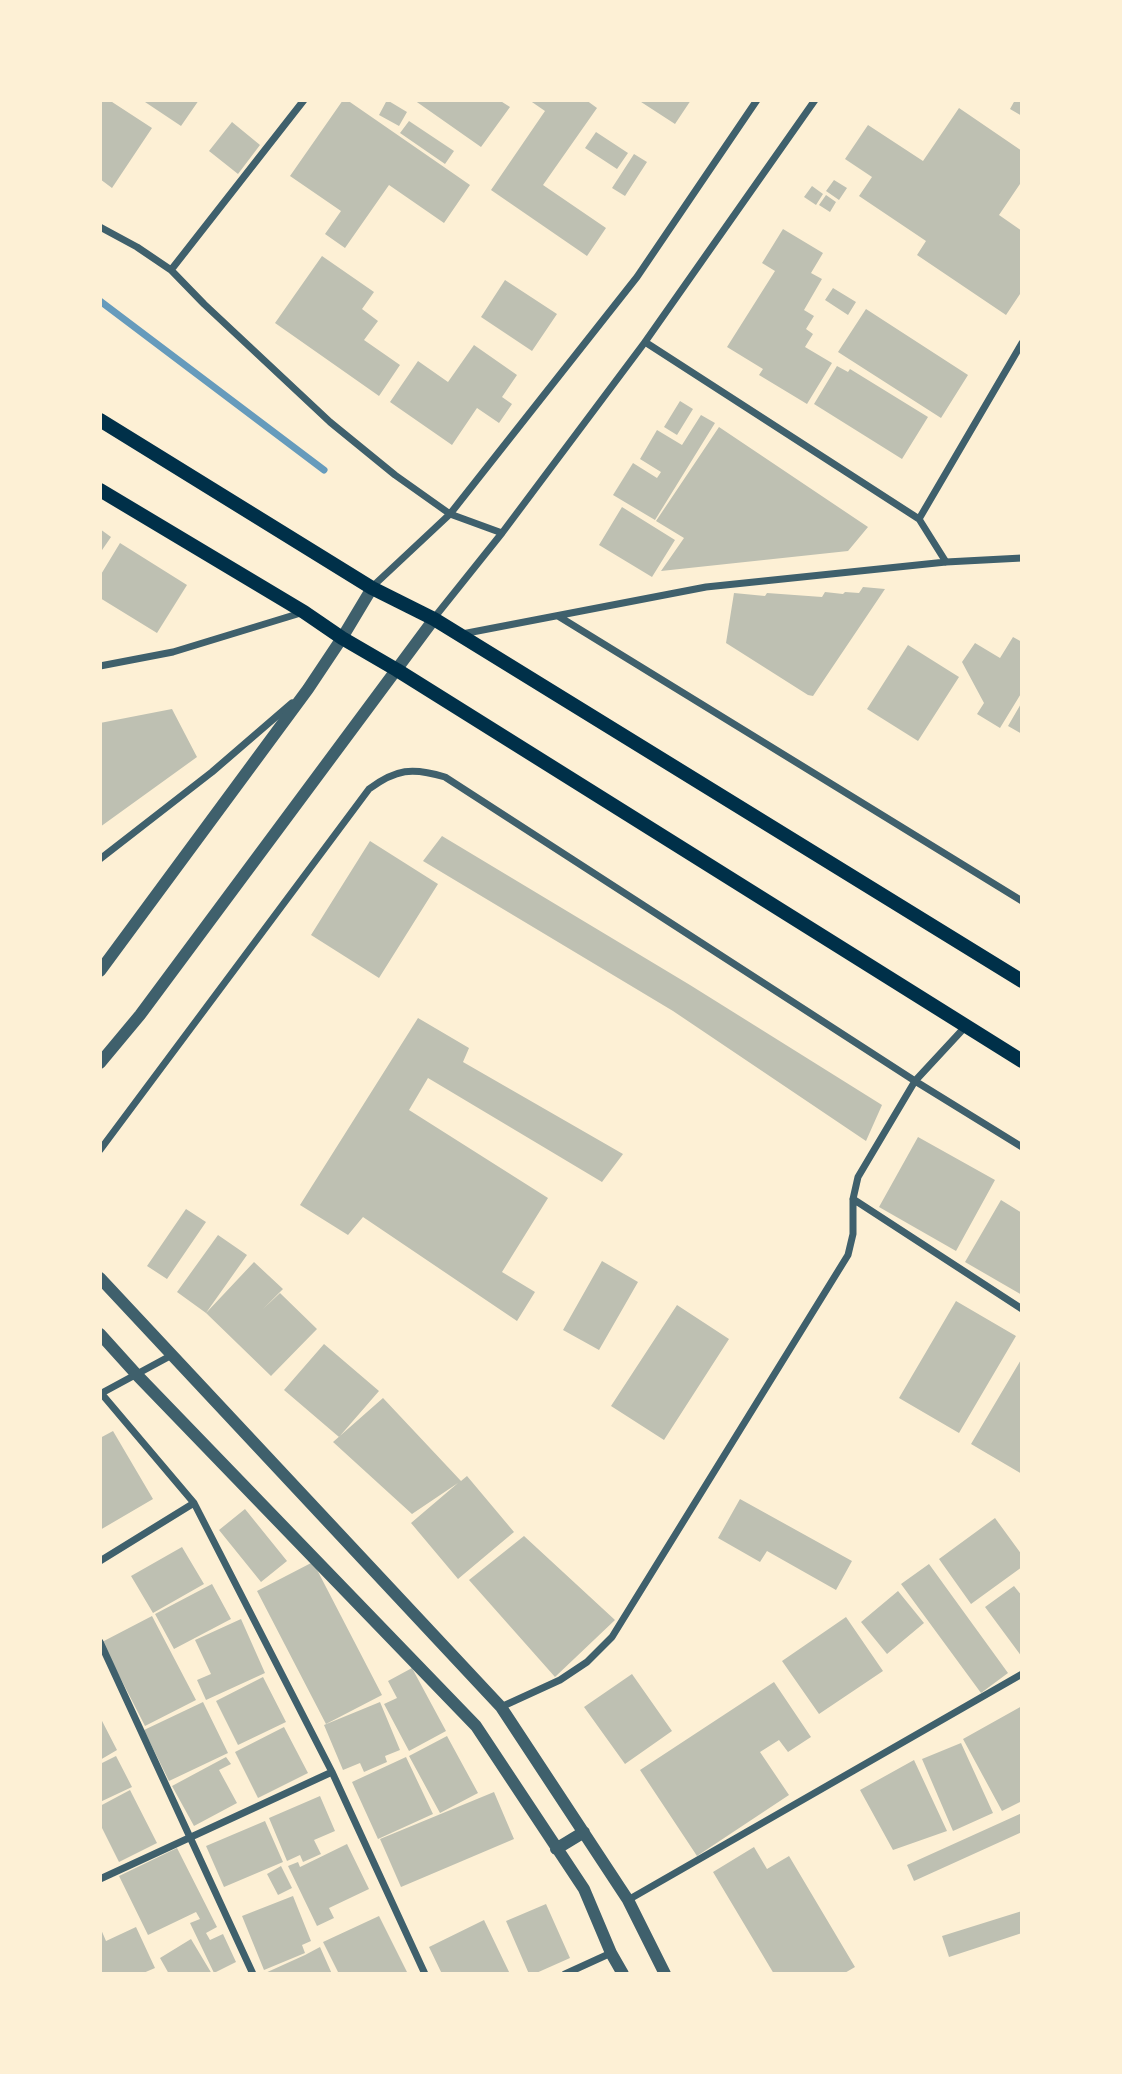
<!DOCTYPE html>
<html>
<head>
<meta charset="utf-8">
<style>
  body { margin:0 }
  #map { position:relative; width:1122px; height:2074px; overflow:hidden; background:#fdf0d5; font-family:Figtree,sans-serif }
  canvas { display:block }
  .frame { position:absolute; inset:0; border:102px solid #fdf0d5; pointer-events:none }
</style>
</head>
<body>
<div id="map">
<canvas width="1122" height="2074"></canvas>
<div class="frame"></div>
</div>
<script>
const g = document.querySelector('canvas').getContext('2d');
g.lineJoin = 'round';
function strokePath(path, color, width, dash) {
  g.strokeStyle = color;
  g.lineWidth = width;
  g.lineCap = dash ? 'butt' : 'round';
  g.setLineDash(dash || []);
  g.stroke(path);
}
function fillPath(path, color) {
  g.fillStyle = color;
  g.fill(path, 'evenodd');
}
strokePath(new Path2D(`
  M 100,301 L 324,470`), '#669bbc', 7);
fillPath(new Path2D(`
  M 102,100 L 109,100 L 152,128 L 112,188 L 100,179 L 100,103 Z
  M 142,100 L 199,100 L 181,126 Z
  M 343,100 L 347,100 L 470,185 L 444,223 L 389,185 L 345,248 L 325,234 L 341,211 L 290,176 Z
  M 387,100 L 407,112 L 399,126 L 379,115 Z
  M 414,100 L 499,100 L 510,107 L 481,147 Z
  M 529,100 L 586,100 L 597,108 L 543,185 L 606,228 L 587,256 L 491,190 L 545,111 Z
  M 638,100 L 691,100 L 675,124 Z
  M 1015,100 L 1022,100 L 1022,116 L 1010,109 Z
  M 959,108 L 1022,151 L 1022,181 L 999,215 L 1022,231 L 1022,291 L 1006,315 L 917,255 L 926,241 L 859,196 L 872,177 L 845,159 L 868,125 L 923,161 Z
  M 409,121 L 454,151 L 445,164 L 400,133 Z
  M 232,122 L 260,145 L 238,174 L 209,151 Z
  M 596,132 L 628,153 L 617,169 L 585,148 Z
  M 634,154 L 647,162 L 625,196 L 612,188 Z
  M 834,180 L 847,188 L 839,200 L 826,191 Z
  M 812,186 L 823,194 L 816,205 L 804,197 Z
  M 826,195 L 836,202 L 830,212 L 819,205 Z
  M 783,229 L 823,253 L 811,273 L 822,279 L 804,310 L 814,316 L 806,329 L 813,334 L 805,347 L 832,363 L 807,404 L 759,375 L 763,369 L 727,347 L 775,271 L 762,263 Z
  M 322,256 L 374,292 L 362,309 L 378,321 L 364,340 L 400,365 L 379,396 L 275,323 Z
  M 505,280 L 557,314 L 532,351 L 481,317 Z
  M 833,288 L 856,302 L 848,315 L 825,300 Z
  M 866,309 L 968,375 L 941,418 L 838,352 Z
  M 474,345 L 517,375 L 502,397 L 512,404 L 499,423 L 477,408 L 452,445 L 390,402 L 418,361 L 448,382 Z
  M 837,366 L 848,372 L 850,369 L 928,417 L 902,459 L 814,404 Z
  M 680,401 L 693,409 L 677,435 L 664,427 Z
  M 701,415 L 715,423 L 655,520 L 613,495 L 633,463 L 657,478 L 661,472 L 640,459 L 657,430 L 682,445 Z
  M 719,427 L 868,527 L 848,551 L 661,571 L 684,538 L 656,521 Z
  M 622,507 L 675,540 L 652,577 L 599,545 Z
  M 100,529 L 111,537 L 100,553 Z
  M 120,543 L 187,585 L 157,633 L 100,598 L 100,576 Z
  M 863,587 L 885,589 L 813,696 L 808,695 L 726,643 L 734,593 L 765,596 L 767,593 L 822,597 L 825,592 L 843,594 L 845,592 L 859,593 Z
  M 1013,637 L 1022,642 L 1022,692 L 1000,728 L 977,714 L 984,703 L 962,662 L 975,643 L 1000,658 Z
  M 908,645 L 959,677 L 918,741 L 867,709 Z
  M 1022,702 L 1022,734 L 1008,726 Z
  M 172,709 L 197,757 L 100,827 L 100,723 Z
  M 442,836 L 690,985 L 882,1105 L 866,1141 L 673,1011 L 423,861 Z
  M 370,841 L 438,884 L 379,978 L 311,935 Z
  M 418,1018 L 469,1048 L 463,1062 L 623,1154 L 602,1182 L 428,1078 L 409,1110 L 548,1198 L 502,1272 L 535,1292 L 517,1321 L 363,1217 L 348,1235 L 300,1205 Z
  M 918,1137 L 995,1180 L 956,1251 L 879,1207 Z
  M 1001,1200 L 1022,1213 L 1022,1295 L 965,1262 Z
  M 186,1209 L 206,1222 L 167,1279 L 147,1266 Z
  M 218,1235 L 247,1255 L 206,1313 L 177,1292 Z
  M 602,1261 L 638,1282 L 599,1350 L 563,1330 Z
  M 254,1262 L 283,1289 L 263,1309 L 280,1293 L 317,1329 L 271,1376 L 206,1313 Z
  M 956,1301 L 1016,1336 L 959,1433 L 899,1398 Z
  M 677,1305 L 729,1339 L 664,1440 L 611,1406 Z
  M 324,1344 L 379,1391 L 339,1437 L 284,1390 Z
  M 1022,1358 L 1022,1474 L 971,1444 Z
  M 383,1398 L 461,1481 L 467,1476 L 514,1532 L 458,1579 L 411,1523 L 458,1483 L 412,1514 L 333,1442 Z
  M 113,1431 L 153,1499 L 100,1530 L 100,1438 Z
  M 740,1499 L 852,1561 L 836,1590 L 767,1551 L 760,1562 L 718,1538 Z
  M 245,1509 L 287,1561 L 261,1582 L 219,1530 Z
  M 995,1518 L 1022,1555 L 1022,1567 L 971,1604 L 939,1559 Z
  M 524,1536 L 615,1620 L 555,1677 L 469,1580 Z
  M 182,1547 L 204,1584 L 153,1613 L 131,1576 Z
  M 313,1562 L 382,1695 L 326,1724 L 257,1591 Z
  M 929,1564 L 1008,1673 L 981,1693 L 901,1584 Z
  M 212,1584 L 231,1619 L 174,1649 L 155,1614 Z
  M 1014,1586 L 1022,1596 L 1022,1657 L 985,1607 Z
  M 898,1591 L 924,1623 L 887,1654 L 861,1622 Z
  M 152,1616 L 196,1700 L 145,1726 L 102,1642 Z
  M 846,1617 L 883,1671 L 819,1714 L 782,1661 Z
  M 241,1619 L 265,1673 L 206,1700 L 197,1680 L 211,1674 L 195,1640 Z
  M 412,1668 L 446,1731 L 409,1751 L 384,1704 L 397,1698 L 388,1681 Z
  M 632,1674 L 672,1731 L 625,1764 L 584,1707 Z
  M 263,1677 L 286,1722 L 238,1745 L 216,1701 Z
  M 774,1682 L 811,1737 L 788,1752 L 779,1740 L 760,1752 L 789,1795 L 697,1856 L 640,1770 Z
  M 203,1702 L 228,1753 L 169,1781 L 144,1730 Z
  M 380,1702 L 400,1750 L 385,1756 L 387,1762 L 364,1772 L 360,1763 L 343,1770 L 324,1725 Z
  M 1022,1706 L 1022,1801 L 1002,1811 L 963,1739 Z
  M 100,1717 L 117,1750 L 100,1760 Z
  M 284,1727 L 308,1773 L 258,1798 L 235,1752 Z
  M 447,1736 L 478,1793 L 440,1813 L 409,1756 Z
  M 961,1743 L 993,1813 L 953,1831 L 922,1759 Z
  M 116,1756 L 132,1787 L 100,1802 L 100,1764 Z
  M 226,1757 L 231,1764 L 219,1770 L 237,1803 L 194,1826 L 172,1786 Z
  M 406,1757 L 433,1814 L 378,1839 L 352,1782 Z
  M 914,1760 L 947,1831 L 893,1850 L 860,1790 Z
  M 130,1790 L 157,1843 L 119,1862 L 102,1828 L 100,1830 L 100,1806 Z
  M 494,1792 L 514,1839 L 401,1887 L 380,1839 Z
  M 320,1796 L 335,1831 L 314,1840 L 321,1854 L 303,1862 L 300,1855 L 287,1861 L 269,1818 Z
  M 1022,1813 L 1022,1832 L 914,1881 L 907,1865 Z
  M 265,1821 L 283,1862 L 224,1887 L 206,1846 Z
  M 347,1844 L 369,1889 L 329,1908 L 334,1918 L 317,1926 L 288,1866 L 298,1862 L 300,1867 Z
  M 754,1847 L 767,1869 L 789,1856 L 855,1967 L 843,1974 L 774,1974 L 713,1872 Z
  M 177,1848 L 217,1927 L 206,1933 L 210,1940 L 223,1934 L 236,1962 L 214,1973 L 190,1923 L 200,1919 L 196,1912 L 148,1935 L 119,1876 Z
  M 281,1866 L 292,1888 L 278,1895 L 267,1874 Z
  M 293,1896 L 311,1941 L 302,1945 L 305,1953 L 264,1970 L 242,1916 Z
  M 546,1904 L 570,1958 L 534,1974 L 529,1974 L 506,1921 Z
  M 1022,1911 L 1022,1933 L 949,1957 L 942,1936 Z
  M 379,1916 L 408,1974 L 339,1974 L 323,1942 Z
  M 484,1920 L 510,1974 L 442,1974 L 429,1947 Z
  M 100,1927 L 106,1941 L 136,1927 L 155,1968 L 141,1974 L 100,1974 Z
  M 191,1939 L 212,1974 L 169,1974 L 160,1958 Z
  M 320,1947 L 332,1974 L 263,1974 L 305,1955 Z`), '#bec0b2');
strokePath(new Path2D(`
  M 100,227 L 137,247 L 171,270 L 204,304 L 330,422 L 395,475 L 450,514 L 502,533
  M 171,270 L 304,100
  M 645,342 L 919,519 L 946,562
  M 919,519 L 1022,343
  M 372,587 L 450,514 L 637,277 L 757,100
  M 558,616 L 1022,901
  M 434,618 L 502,533 L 645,342 L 815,100
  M 462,634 L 706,587 L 946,562 L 1022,558
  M 100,666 L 173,652 L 304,612
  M 100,859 L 212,772 L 292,703
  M 100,1150 L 369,789 C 396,769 412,767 445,777 L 915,1081 L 1022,1147
  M 853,1199 L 1022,1309
  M 101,1393 L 194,1503 L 332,1772 L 425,1974
  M 100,1394 L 172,1355
  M 100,1561 L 194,1503
  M 100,1642 L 253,1974
  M 501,1707 L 560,1680 L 587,1662 L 612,1637 L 848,1255 L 853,1234 L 853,1199 L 858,1177 L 915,1081 L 966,1026
  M 100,1879 L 332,1772
  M 628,1900 L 1022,1674
  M 565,1974 L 611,1953`), '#3f606c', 7);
strokePath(new Path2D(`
  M 100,971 L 308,689 L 342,638 L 372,588
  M 100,1063 L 140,1015 L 434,619
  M 100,1278 L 501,1707 L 628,1900 L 665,1974
  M 100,1334 L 137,1375 L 476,1726 L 584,1889 L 611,1953 L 623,1974
  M 556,1849 L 584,1832`), '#3f606c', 12);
strokePath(new Path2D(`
  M 100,420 L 372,588 L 434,619 L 1022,981
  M 100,490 L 304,612 L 342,638 L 397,670 L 1022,1061`), '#003049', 14);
</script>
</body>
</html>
